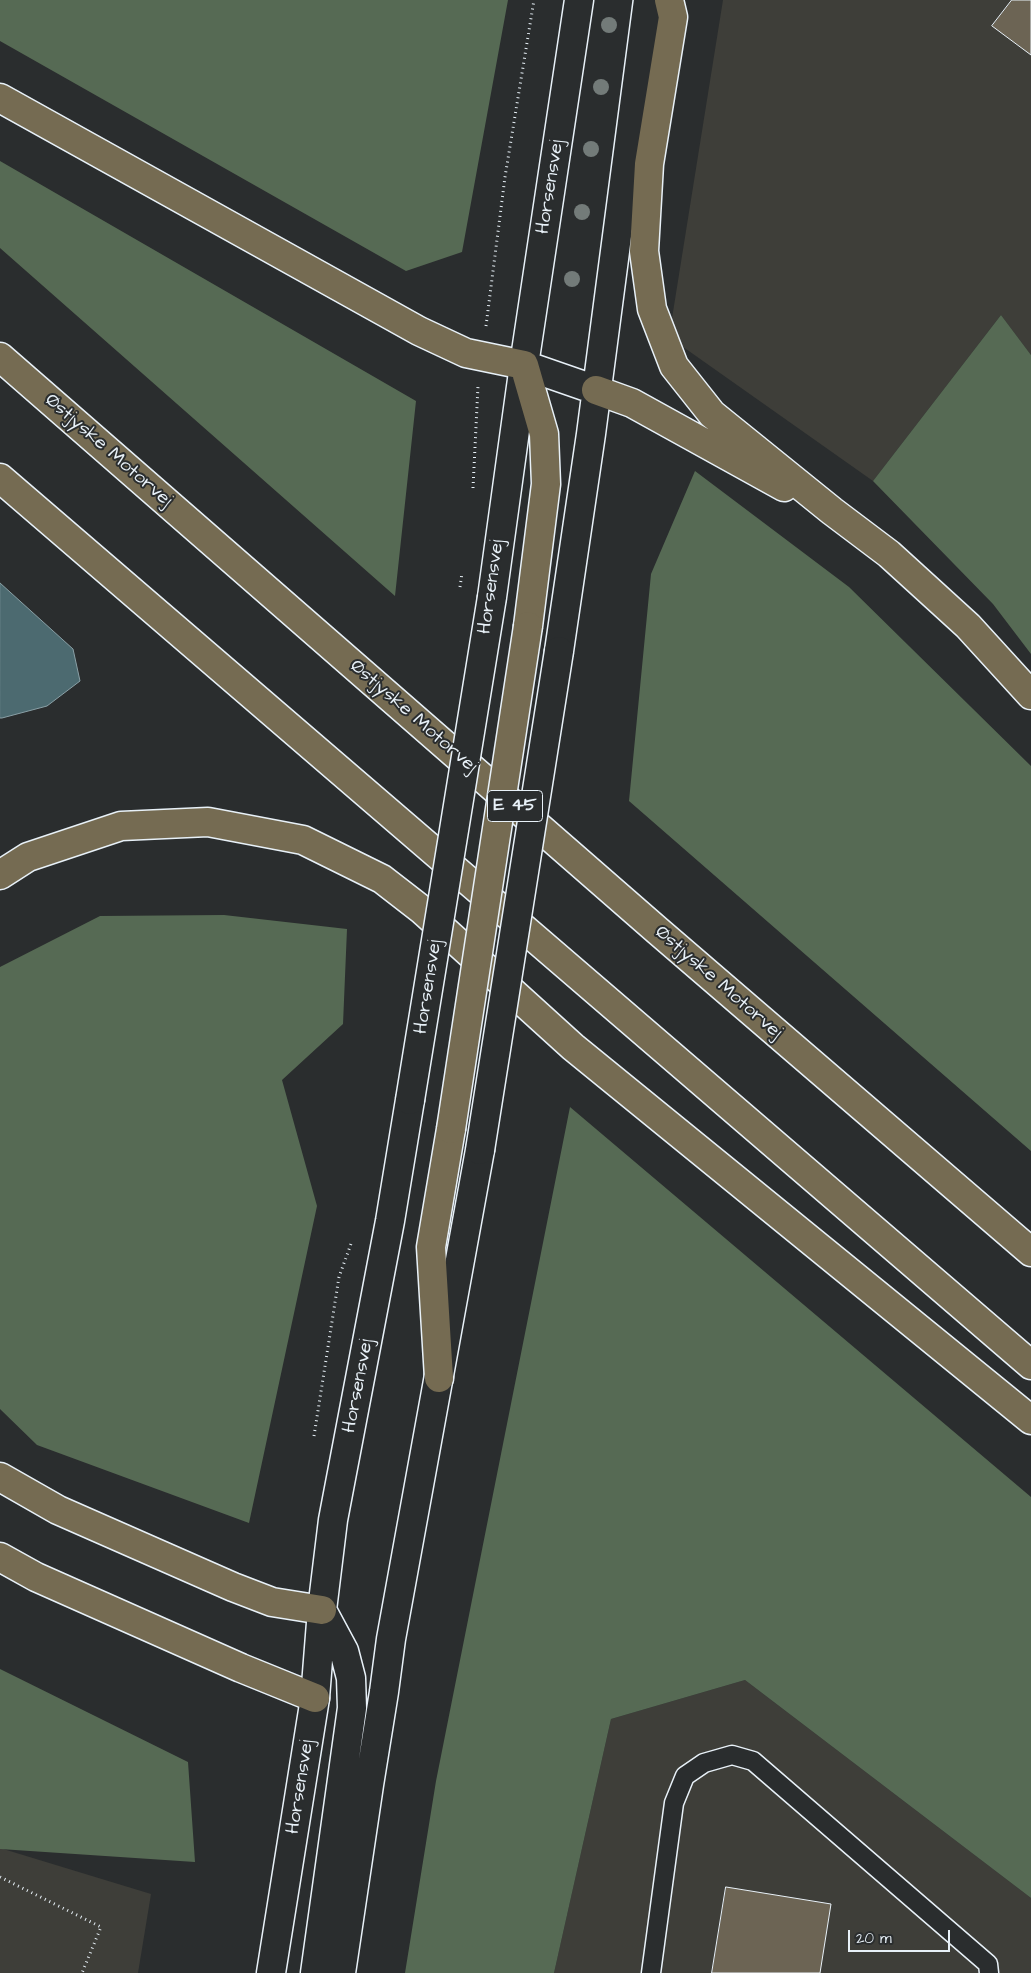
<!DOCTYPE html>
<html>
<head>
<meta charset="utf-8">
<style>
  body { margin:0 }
  #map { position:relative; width:1031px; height:1973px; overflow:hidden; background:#2a2d2e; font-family:"Architects Daughter",sans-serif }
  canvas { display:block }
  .scale { position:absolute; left:848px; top:1930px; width:102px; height:22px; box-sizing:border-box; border:2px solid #e8f1f8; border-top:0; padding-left:6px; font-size:15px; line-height:18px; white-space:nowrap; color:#e8f1f8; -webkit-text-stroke:4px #2a2d2e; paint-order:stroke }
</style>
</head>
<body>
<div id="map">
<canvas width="1031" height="1973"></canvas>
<div class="scale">20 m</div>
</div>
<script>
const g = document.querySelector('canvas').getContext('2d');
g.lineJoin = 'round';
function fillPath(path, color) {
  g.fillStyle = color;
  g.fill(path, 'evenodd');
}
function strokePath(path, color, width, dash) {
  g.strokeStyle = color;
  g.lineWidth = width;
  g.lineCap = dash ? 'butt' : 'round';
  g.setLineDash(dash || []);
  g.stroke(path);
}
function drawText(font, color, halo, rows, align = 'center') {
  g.font = font + ' "Architects Daughter",sans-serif';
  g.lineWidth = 4;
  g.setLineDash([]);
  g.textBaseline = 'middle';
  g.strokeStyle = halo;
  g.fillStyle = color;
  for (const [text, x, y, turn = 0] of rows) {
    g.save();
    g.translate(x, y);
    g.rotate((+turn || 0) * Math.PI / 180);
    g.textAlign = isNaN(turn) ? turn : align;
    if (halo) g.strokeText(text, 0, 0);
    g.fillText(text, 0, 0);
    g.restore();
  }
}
fillPath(new Path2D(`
  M 723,0 L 1031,0 L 1031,355 L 1001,315 L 873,481 L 669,337 Z
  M 745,1680 L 1031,1898 L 1031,1973 L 554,1973 L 611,1719 Z
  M 0,1848 L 151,1894 L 138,1973 L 0,1973 Z`), '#3e3e39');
fillPath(new Path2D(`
  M 0,0 L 508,0 L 462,252 L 406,271 L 0,41 Z
  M 0,161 L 416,401 L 395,596 L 0,248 Z
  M 1001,315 L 1031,355 L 1031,654 L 993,604 L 873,481 Z
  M 695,471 L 849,587 L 1031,766 L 1031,1151 L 629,801 L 651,574 Z
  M 224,915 L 347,929 L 343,1024 L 282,1080 L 317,1206 L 249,1523 L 37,1445 L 0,1409 L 0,967 L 100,916 Z
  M 570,1107 L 1031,1497 L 1031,1898 L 745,1680 L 611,1719 L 554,1973 L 405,1973 L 436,1781 Z
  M 0,1669 L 188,1762 L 195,1862 L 0,1849 Z`), '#566a54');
const water = new Path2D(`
  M 0,583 L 73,649 L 80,681 L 47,706 L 2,718 L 0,718 Z`);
fillPath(water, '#4c6a70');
strokePath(water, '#8aa0a6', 1);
const building = new Path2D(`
  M 1012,0 L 1031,0 L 1031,55 L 992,26 Z
  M 726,1887 L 831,1904 L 820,1973 L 712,1973 Z`);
fillPath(building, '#6c6454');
strokePath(building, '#e8f1f8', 1);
const service = new Path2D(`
  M 651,1973 L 674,1803 L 685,1776 L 704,1763 L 732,1755 L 753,1761 L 988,1964 L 989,1973`);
const secondary = new Path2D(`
  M 524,365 L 596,390
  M 492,597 L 524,365 L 579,0
  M 559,651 L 591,434 L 648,0
  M 271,1973 L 315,1698 L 322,1610 L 333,1520 L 390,1221 L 410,1100
  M 315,1973 L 352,1708 L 351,1678 L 344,1651 L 322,1610
  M 341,1973 L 369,1785 L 384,1692 L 391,1639 L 480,1150`);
const motorway = new Path2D(`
  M 669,0 L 673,17 L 649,164 L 644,251 L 652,309 L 674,366 L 712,414 L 832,511 L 889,554 L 968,626 L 1031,695
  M 0,98 L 419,331 L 466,353 L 524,365 L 544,434 L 546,484 L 528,626
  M 0,357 L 658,931 L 1031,1252
  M 596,390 L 632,403 L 784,487
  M 0,478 L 1031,1365
  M 0,875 L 28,857 L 121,826 L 208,822 L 303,840 L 382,879 L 422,910 L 573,1047 L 1031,1420
  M 439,1378 L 431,1247 L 451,1129
  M 0,1477 L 58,1510 L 233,1587 L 272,1602 L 322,1610
  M 0,1557 L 36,1577 L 241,1668 L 315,1698`);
strokePath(service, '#e8f1f8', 21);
strokePath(secondary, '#e8f1f8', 31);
strokePath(motorway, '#e8f1f8', 31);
strokePath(new Path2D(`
  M 486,326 L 505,177 L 534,0
  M 473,488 L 478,386
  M 314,1436 L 339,1277 L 352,1241
  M 0,1877 L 101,1927 L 82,1973`), '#e8f1f8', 3, [1, 4]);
strokePath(service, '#2a2d2e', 18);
strokePath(secondary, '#2a2d2e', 28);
strokePath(motorway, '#756b52', 28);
const secondaryBridge = new Path2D(`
  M 410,1100 L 492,597
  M 480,1150 L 559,651`);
const motorwayBridge = new Path2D(`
  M 451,1129 L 528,626`);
strokePath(secondaryBridge, '#e8f1f8', 31, []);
strokePath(motorwayBridge, '#e8f1f8', 31, []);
strokePath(new Path2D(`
  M 460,587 L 462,573`), '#e8f1f8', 3, [1, 4]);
strokePath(secondaryBridge, '#2a2d2e', 28);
strokePath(motorwayBridge, '#756b52', 28);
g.fillStyle = '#737b79';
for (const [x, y] of [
  [609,25],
  [601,87],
  [591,149],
  [582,212],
  [572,279]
]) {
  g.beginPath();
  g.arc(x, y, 8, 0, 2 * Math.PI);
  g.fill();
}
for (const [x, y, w] of [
  [515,806,55]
]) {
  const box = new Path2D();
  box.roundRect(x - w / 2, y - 15.5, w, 31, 4);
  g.fillStyle = '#2a2d2e';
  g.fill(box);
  strokePath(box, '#e8f1f8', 1);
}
drawText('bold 18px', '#e8f1f8', null, [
  ["E 45",515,806]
]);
drawText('19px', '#e8f1f8', '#2a2d2e', [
  ["Horsensvej",551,187,-81],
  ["Østjyske Motorvej",108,451,41],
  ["Horsensvej",492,587,-82],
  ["Østjyske Motorvej",413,717,41],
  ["Østjyske Motorvej",718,983,41],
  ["Horsensvej",429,987,-81],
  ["Horsensvej",359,1386,-79],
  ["Horsensvej",301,1787,-81]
]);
</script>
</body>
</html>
